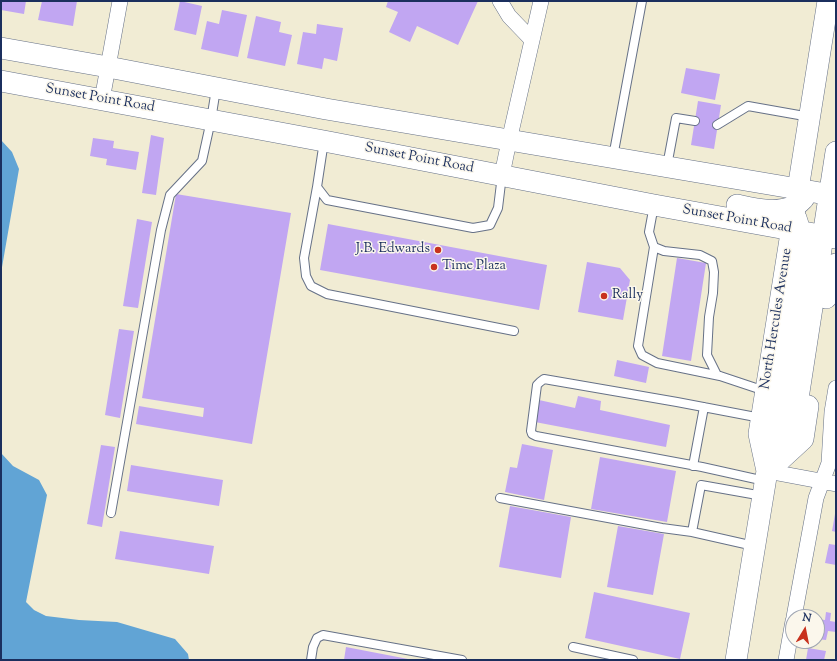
<!DOCTYPE html>
<html>
<head>
<meta charset="utf-8">
<style>
  body { margin:0 }
  #map { position:relative; width:837px; height:661px; overflow:hidden; background:#f1ecd4; font-family:"Sorts Mill Goudy",serif }
  canvas { display:block }
  .frame { position:absolute; inset:0; border:2px solid #1b2f5e; pointer-events:none }
  .north { position:absolute; left:785px; top:609px; width:40px; height:40px; box-sizing:border-box; background:#fbf7ec; border:1px solid #a1a7b3; border-radius:50%; rotate:10deg; font-size:11px; font-weight:700; line-height:16px; text-align:center; color:#1b2f5e }
  .north::after { content:''; display:block; margin:auto; width:14px; height:18px; background:#c8321e; clip-path:polygon(50% 0,100% 100%,50% 72%,0 100%) }
</style>
</head>
<body>
<div id="map">
<canvas width="837" height="661"></canvas>
<div class="frame"></div>
<div class="north">N</div>
</div>
<script>
const g = document.querySelector('canvas').getContext('2d');
g.lineJoin = 'round';
function fillPath(path, color) {
  g.fillStyle = color;
  g.fill(path, 'evenodd');
}
function strokePath(path, color, width, dash) {
  g.strokeStyle = color;
  g.lineWidth = width;
  g.lineCap = dash ? 'butt' : 'round';
  g.setLineDash(dash || []);
  g.stroke(path);
}
function drawText(font, color, halo, rows, align = 'center') {
  g.font = font + ' "Sorts Mill Goudy",serif';
  g.lineWidth = 3;
  g.setLineDash([]);
  g.textBaseline = 'middle';
  g.strokeStyle = halo;
  g.fillStyle = color;
  for (const [text, x, y, turn = 0] of rows) {
    g.save();
    g.translate(x, y);
    g.rotate((+turn || 0) * Math.PI / 180);
    g.textAlign = isNaN(turn) ? turn : align;
    if (halo) g.strokeText(text, 0, 0);
    g.fillText(text, 0, 0);
    g.restore();
  }
}
fillPath(new Path2D(`
  M 1,140 L 12,152 L 19,169 L 1,273 Z
  M 1,453 L 13,466 L 39,480 L 47,495 L 26,602 L 34,610 L 46,616 L 79,620 L 117,622 L 175,639 L 188,654 L 189,660 L 1,660 Z`), '#61a4d5');
fillPath(new Path2D(`
  M 1,1 L 26,1 L 24,14 L 1,10 Z
  M 42,1 L 77,1 L 73,26 L 38,20 Z
  M 180,1 L 202,6 L 196,35 L 174,30 Z
  M 388,1 L 478,1 L 458,45 L 417,26 L 410,42 L 389,32 L 398,12 L 386,7 Z
  M 222,10 L 247,15 L 238,57 L 201,49 L 207,21 L 219,24 Z
  M 256,16 L 281,22 L 279,32 L 292,35 L 285,66 L 247,58 Z
  M 317,24 L 343,28 L 337,61 L 324,58 L 322,69 L 297,64 L 303,32 L 316,34 Z
  M 686,68 L 720,74 L 715,100 L 681,93 Z
  M 698,101 L 721,105 L 714,149 L 691,145 Z
  M 151,135 L 164,138 L 156,195 L 142,193 Z
  M 93,138 L 114,141 L 113,148 L 139,152 L 136,170 L 106,165 L 107,159 L 90,156 Z
  M 176,194 L 291,213 L 252,444 L 136,424 L 139,406 L 203,417 L 204,408 L 142,398 Z
  M 137,219 L 152,222 L 138,308 L 123,306 Z
  M 328,224 L 547,265 L 539,310 L 320,270 Z
  M 677,258 L 706,263 L 691,361 L 662,356 Z
  M 587,262 L 620,268 L 630,280 L 623,320 L 578,312 Z
  M 119,329 L 134,331 L 120,418 L 105,415 Z
  M 617,360 L 649,367 L 646,383 L 614,376 Z
  M 578,396 L 601,401 L 600,410 L 670,425 L 666,447 L 535,422 L 539,400 L 575,408 Z
  M 522,444 L 553,450 L 544,500 L 505,492 L 510,467 L 517,468 Z
  M 101,445 L 115,447 L 102,527 L 87,524 Z
  M 600,457 L 676,471 L 667,522 L 591,509 Z
  M 131,465 L 223,480 L 219,506 L 127,491 Z
  M 510,506 L 571,517 L 561,578 L 499,567 Z
  M 835,514 L 836,514 L 836,532 L 832,531 Z
  M 618,526 L 664,534 L 653,595 L 607,587 Z
  M 120,531 L 214,546 L 209,574 L 115,559 Z
  M 829,544 L 836,545 L 836,565 L 825,563 Z
  M 594,592 L 690,613 L 680,659 L 585,638 Z
  M 826,612 L 831,613 L 830,621 L 836,622 L 836,632 L 828,631 L 826,640 L 817,639 L 817,619 L 825,620 Z
  M 346,647 L 408,659 L 408,660 L 344,660 Z
  M 808,648 L 826,651 L 824,660 L 806,660 Z`), '#c1a6f2');
const lane = new Path2D(`
  M 717,125 L 748,106 L 810,117
  M 324,141 L 317,187 L 327,200 L 473,228 L 490,225 L 498,208 L 502,175
  M 613,157 L 642,1
  M 667,166 L 676,118 L 695,121
  M 317,187 L 304,258 L 306,276 L 311,286 L 327,294 L 514,331
  M 654,205 L 649,232 L 654,247 L 664,251 L 700,255 L 712,261 L 714,272 L 713,293 L 709,317 L 707,355 L 717,375 L 765,391
  M 654,247 L 638,346 L 642,355 L 657,363 L 720,376
  M 761,418 L 677,402 L 544,379 L 540,382 L 537,385 L 531,431 L 532,434 L 536,436 L 702,467 L 765,481
  M 693,466 L 704,407
  M 500,498 L 662,528 L 692,532
  M 111,513 L 161,230 L 170,195 L 202,161 L 211,120 L 216,89
  M 754,546 L 692,532 L 701,485 L 763,496
  M 573,647 L 633,660
  M 311,660 L 313,647 L 317,638 L 323,635 L 462,660`);
const street = new Path2D(`
  M 500,1 L 509,16 L 532,40
  M 102,100 L 120,1
  M 502,175 L 509,141 L 541,1
  M 767,471 L 836,484
  M 794,617 L 816,498 L 829,463 L 832,412 L 836,388
  M 786,660 L 793,621`);
const secondary = new Path2D(`
  M 1,48 L 108,67 L 326,109 L 798,189 L 836,196
  M 1,81 L 329,142 L 654,205 L 836,238
  M 737,205 C 756,209 776,214 794,206 C 798,205 801,201 804,198
  M 826,298 C 828,287 829,273 836,264
  M 775,444 L 777,434 L 802,277 C 804,253 804,241 796,218
  M 778,462 L 803,439 L 808,406
  M 767,471 L 759,434 L 828,1
  M 736,660 L 767,471 L 795,418 L 836,152`);
strokePath(lane, '#667187', 10);
strokePath(street, '#667187', 16);
strokePath(secondary, '#667187', 22);
strokePath(lane, '#fff', 8);
strokePath(street, '#fff', 15);
strokePath(secondary, '#fff', 21);
for (const [x, y, r, color] of [
  [438,250,4,"#c8321e"],
  [434,267,4,"#c8321e"],
  [604,296,4,"#c8321e"]
]) {
  const dot = new Path2D();
  dot.arc(x, y, r, 0, 2 * Math.PI);
  g.fillStyle = color;
  g.fill(dot);
  strokePath(dot, '#fbf7ec', 1.5);
}
drawText('14px', '#1b2f5e', '#fbf7ec', [
  ["Sunset Point Road",100,99,10],
  ["Sunset Point Road",419,159,11],
  ["Sunset Point Road",737,220,10],
  ["North Hercules Avenue",777,319,-81]
]);
drawText('14px', '#1b2f5e', '#fbf7ec', [
  ["J.B. Edwards",430,250,"right"],
  ["Time Plaza",442,267],
  ["Rally",612,296]
], 'left');
</script>
</body>
</html>
